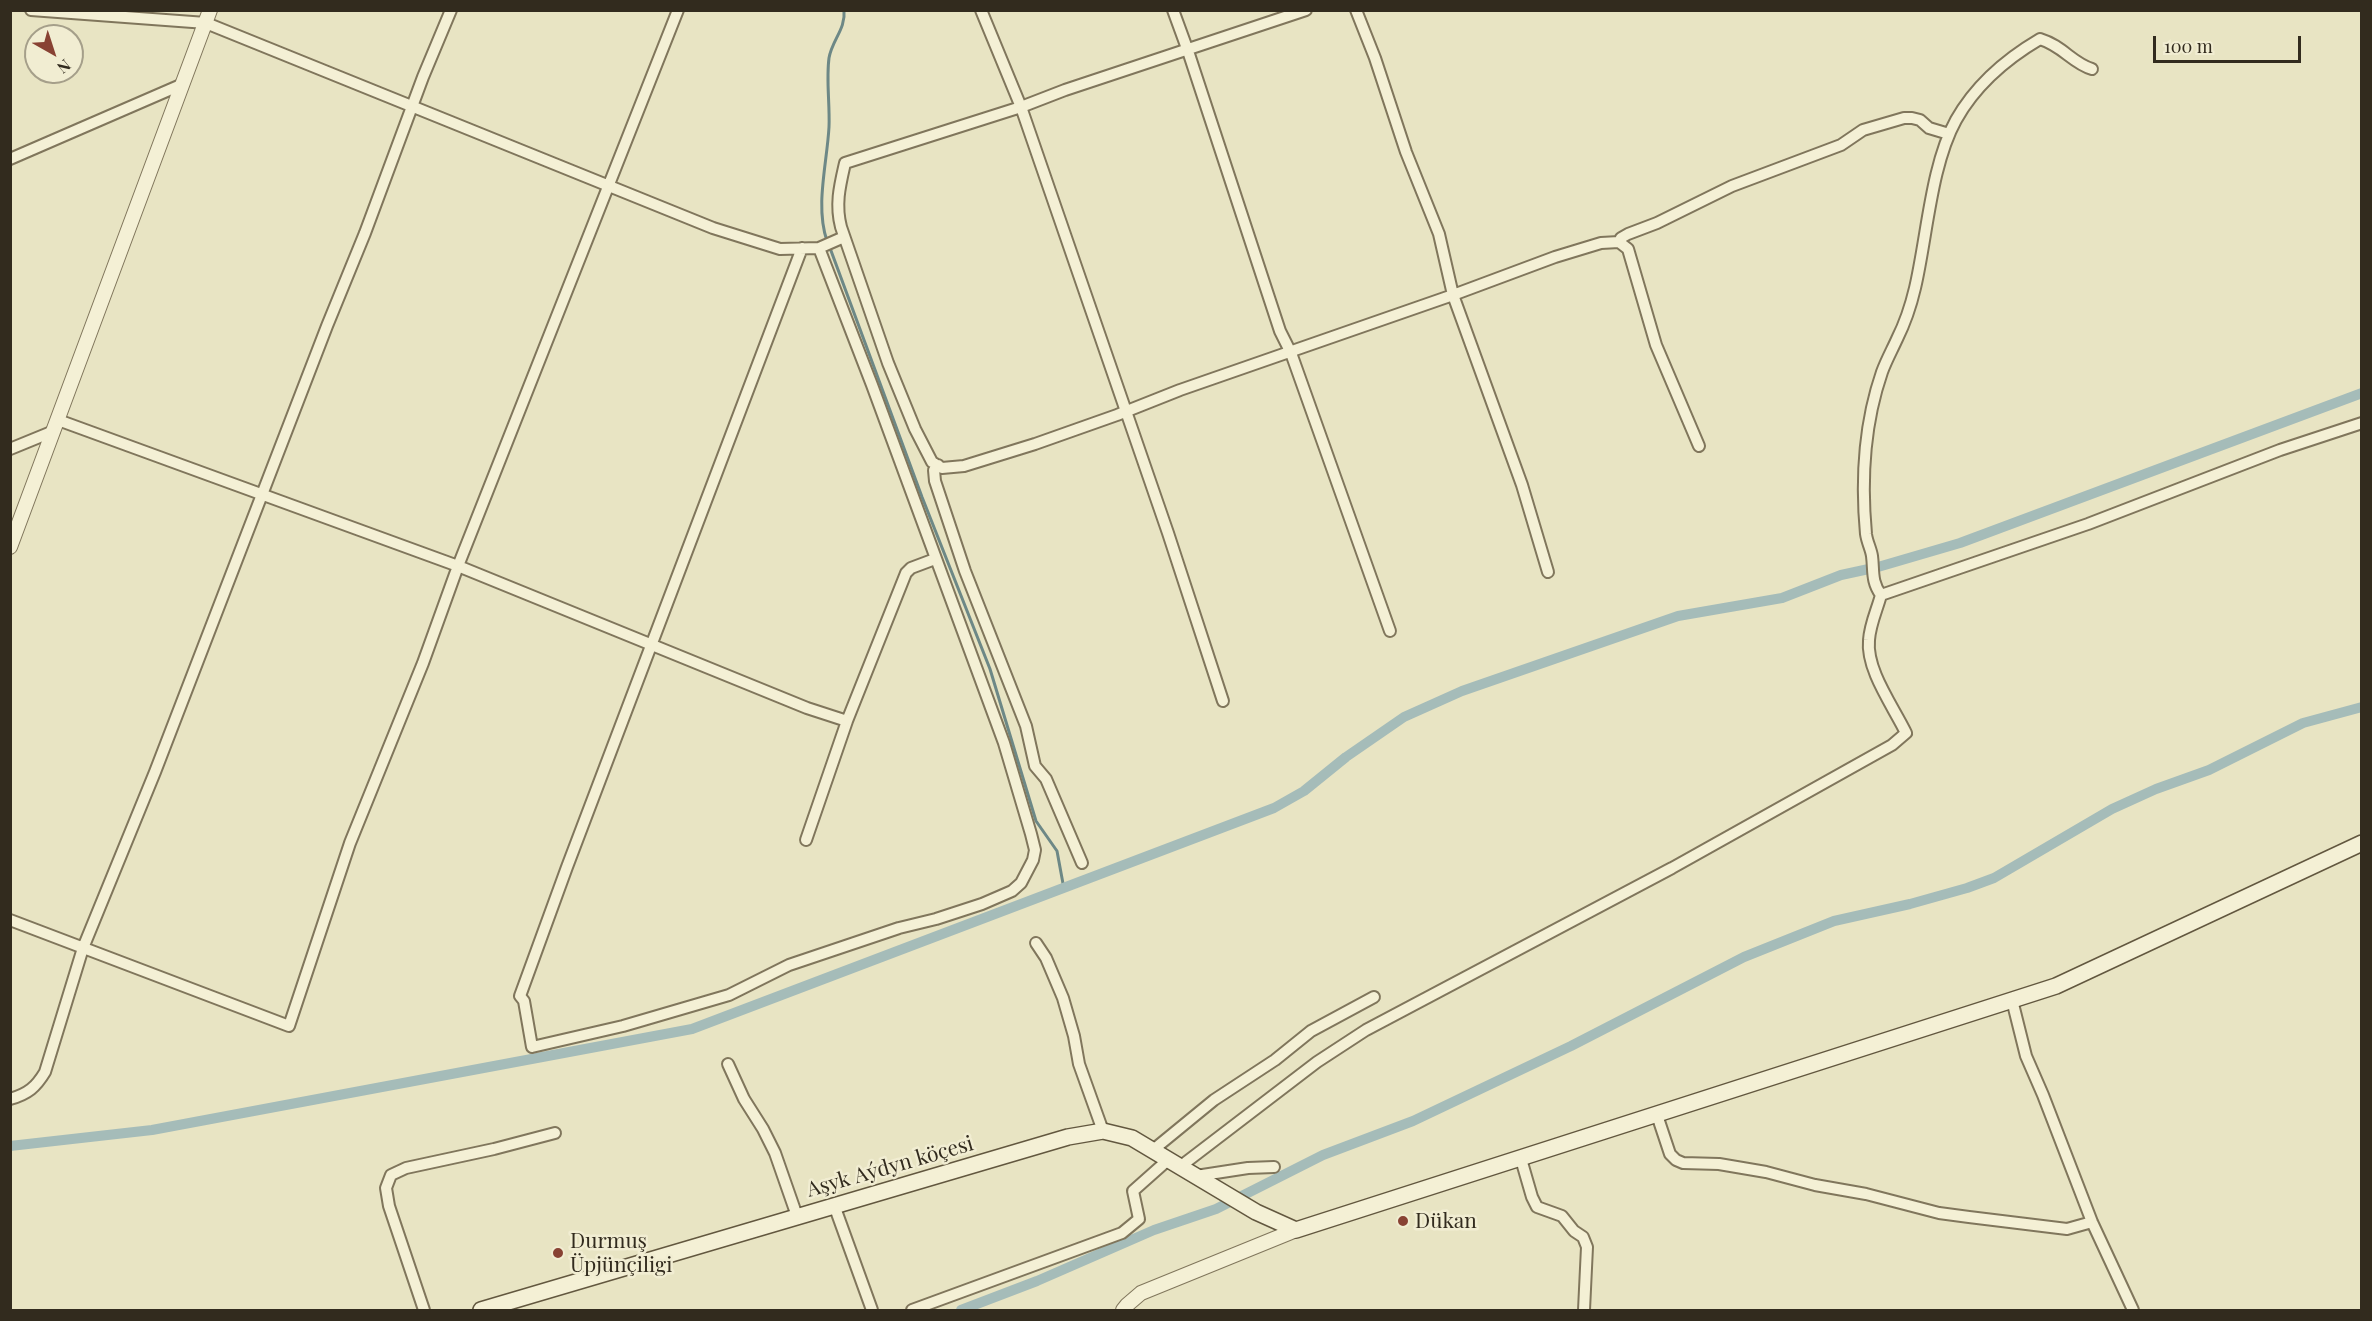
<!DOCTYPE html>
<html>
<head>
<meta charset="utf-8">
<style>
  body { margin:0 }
  #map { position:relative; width:2372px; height:1321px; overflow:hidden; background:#e8e4c3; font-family:"Playfair Display",serif }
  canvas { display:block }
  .frame { position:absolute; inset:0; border:12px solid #322b1e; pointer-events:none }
  .north { position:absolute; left:24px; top:24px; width:60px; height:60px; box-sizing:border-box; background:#f1edd2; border:2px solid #a59f8a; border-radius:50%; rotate:141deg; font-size:16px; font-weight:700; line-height:24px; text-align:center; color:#322b1e }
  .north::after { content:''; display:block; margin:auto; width:21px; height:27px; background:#884233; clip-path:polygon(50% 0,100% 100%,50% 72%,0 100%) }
  .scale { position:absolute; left:2153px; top:36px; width:148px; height:27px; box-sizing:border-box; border:3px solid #322b1e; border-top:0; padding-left:8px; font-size:18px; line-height:21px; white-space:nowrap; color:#322b1e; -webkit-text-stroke:4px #f1edd2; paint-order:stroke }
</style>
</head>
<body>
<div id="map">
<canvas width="2372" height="1321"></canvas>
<div class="frame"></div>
<div class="north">N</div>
<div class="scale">100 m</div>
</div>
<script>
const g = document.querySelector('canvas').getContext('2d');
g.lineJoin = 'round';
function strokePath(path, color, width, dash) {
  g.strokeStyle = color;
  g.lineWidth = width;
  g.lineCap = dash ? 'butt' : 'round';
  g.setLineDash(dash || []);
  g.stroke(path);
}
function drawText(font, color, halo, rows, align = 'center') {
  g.font = font + ' "Playfair Display",serif';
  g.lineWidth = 5;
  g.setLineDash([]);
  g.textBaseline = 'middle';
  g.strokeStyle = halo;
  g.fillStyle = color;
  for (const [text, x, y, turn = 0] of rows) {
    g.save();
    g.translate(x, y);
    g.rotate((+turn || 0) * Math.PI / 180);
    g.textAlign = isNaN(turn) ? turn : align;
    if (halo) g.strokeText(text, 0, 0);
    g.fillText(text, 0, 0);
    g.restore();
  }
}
strokePath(new Path2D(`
  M 827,241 C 815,206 827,164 829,127 C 830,104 826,80 829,58 C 832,40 846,29 844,10
  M 830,248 L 922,497 L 990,669 L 1036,821 L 1057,851 L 1064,889`), '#6d8886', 3);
strokePath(new Path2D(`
  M 10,1146 L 152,1130 L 692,1029 L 1274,808 L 1304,791 L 1346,757 L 1404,717 L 1462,691 L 1678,616 L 1782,598 L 1841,575 L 1878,567 L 1960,543 L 2362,393
  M 961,1310 L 1037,1281 L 1154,1230 L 1216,1209 L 1323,1155 L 1413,1121 L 1571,1046 L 1744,957 L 1834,921 L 1910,904 L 1967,888 L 1994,878 L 2112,809 L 2156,789 L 2209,770 L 2303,723 L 2362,707`), '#a5bcb9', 10);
const minor = new Path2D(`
  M 31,10 L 206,23 L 713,228 L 780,249 L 819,248 L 844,237
  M 981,10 L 1021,107 L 1168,533 L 1223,701
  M 1173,10 L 1188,51 L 1280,331 L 1291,353 L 1390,631
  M 1306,10 L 1065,90 L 1021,107 L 845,163 C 840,185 835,204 841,227 L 888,363 L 915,429 L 932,462 L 942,468 L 964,466 L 1035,444 L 1117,415 L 1180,390 L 1453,295 L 1555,257 L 1601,243 L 1619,242 L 1628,249 L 1656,345 L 1699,446
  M 1356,10 L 1375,58 L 1406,152 L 1439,234 L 1453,295 L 1522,485 L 1548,572
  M 10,159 L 183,84
  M 1619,242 L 1621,238 L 1628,234 L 1657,223 L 1732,186 L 1841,145 L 1863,130 L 1904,118 L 1912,118 L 1920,120 L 1929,128 L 1949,134
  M 802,248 L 567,867 L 520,996 L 524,1001 L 532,1047 L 623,1026 L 729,995 L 789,965 L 899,928 L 936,919 L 982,904 L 1012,891 L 1021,883 L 1033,860 L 1035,850 L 1031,834 L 1004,743 L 872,385 L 819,248
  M 58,420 L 458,566 L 807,708 L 847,721 L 806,840
  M 10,449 L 54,431
  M 938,465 L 934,470 L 935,481 L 965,571 L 1026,726 L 1035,766 L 1046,779 L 1082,863
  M 1881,595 L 2088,524 L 2280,450 L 2362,423
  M 847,721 L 906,573 L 911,568 L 935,559
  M 10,920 L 289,1026 L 350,843 L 423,663 L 458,566 L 678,10
  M 1036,943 L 1046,958 L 1063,998 L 1074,1036 L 1079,1064 L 1103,1131
  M 2012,1000 L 2026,1056 L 2043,1095 L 2092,1222 L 2133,1310
  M 728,1064 L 744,1099 L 763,1129 L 775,1153 L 797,1216
  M 10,1099 C 28,1094 36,1087 45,1072 L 83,948 L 155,772 L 327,326 L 365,233 L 423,77 L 451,10
  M 1657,1115 L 1670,1154 L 1676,1160 L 1683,1163 L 1719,1164 L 1766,1172 L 1815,1185 L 1866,1194 L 1939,1213 L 1969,1217 L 2067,1229 L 2092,1222
  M 1153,1150 L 1214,1100 L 1275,1060 L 1311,1031 L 1374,997
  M 1521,1159 L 1532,1197 L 1537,1207 L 1562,1216 L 1574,1231 L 1583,1237 L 1587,1247 L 1584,1310
  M 1181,1166 L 1317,1062 L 1366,1030 L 1672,868 L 1892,745 L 1906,733 C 1893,706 1866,670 1869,640 C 1870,624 1877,610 1881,595 C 1871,581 1874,571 1872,556 C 1871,549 1867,542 1866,534 C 1861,480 1864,424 1882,372 C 1886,361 1892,350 1897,339 C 1905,323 1911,305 1915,288 C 1927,237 1931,165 1956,120 C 1975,86 2006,59 2040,39 C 2063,46 2072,63 2092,69
  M 1196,1176 L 1248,1168 L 1274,1167
  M 834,1205 L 872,1310
  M 424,1310 L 389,1206 L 386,1188 L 391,1175 L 406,1168 L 494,1149 L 555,1133
  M 912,1310 L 1122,1233 L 1139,1219 L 1133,1191 L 1169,1159`);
const tertiary = new Path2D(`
  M 10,547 L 210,10
  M 1123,1310 L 1127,1305 L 1141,1293 L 1296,1230`);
const secondary = new Path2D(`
  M 481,1310 L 1068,1137 L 1103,1131 L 1132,1138 L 1256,1212 L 1296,1230 L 2056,986 L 2362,843`);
strokePath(minor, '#80765c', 14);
strokePath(tertiary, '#80765c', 16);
strokePath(secondary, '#62573f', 18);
strokePath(minor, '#f4f0d5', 10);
strokePath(tertiary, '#f4f0d5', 14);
strokePath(secondary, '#f4f0d5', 15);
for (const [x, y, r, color] of [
  [1403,1221,6,"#884233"],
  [558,1253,6,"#884233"]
]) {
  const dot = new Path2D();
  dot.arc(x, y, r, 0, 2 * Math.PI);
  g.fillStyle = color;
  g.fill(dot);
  strokePath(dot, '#f1edd2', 2);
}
drawText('21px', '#322b1e', '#f1edd2', [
  ["Aşyk Aýdyn köçesi",890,1167,-16]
]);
drawText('21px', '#322b1e', '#f1edd2', [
  ["Dükan",1415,1221],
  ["Durmuş",570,1241],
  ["Üpjünçiligi",570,1265]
], 'left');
</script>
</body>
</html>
